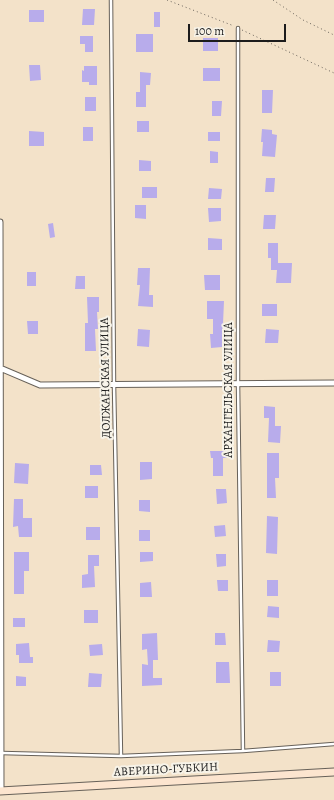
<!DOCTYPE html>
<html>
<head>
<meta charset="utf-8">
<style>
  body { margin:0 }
  #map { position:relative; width:334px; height:800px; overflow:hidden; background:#f3e2c9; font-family:Alegreya,serif }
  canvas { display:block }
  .scale { position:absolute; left:188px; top:24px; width:98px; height:18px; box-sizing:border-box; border:2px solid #1c1c1c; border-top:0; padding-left:5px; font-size:12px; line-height:14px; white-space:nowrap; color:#1c1c1c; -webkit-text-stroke:3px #f7f3e8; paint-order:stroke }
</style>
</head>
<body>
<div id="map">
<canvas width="334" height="800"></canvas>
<div class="scale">100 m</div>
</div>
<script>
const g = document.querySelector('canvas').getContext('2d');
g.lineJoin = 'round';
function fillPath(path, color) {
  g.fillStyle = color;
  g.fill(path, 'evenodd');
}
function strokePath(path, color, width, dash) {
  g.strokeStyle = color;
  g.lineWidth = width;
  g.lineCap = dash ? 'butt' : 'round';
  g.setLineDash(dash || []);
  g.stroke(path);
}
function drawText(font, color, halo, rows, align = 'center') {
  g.font = font + ' Alegreya,serif';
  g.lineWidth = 4;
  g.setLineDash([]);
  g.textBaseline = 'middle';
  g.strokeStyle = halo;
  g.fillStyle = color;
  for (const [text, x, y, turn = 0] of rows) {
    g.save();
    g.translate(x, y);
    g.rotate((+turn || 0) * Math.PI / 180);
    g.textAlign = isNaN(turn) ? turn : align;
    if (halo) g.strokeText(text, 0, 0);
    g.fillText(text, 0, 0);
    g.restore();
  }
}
fillPath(new Path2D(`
  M 83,9 L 95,9 L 94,25 L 82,25 Z
  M 29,10 L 44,10 L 44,22 L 29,22 Z
  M 154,12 L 160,12 L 160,27 L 154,27 Z
  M 136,34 L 153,34 L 153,52 L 136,52 Z
  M 80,36 L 93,36 L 93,52 L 85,52 L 85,44 L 80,44 Z
  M 203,38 L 218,38 L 218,51 L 203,51 Z
  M 29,65 L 40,65 L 41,80 L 30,81 Z
  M 84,66 L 97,66 L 97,85 L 89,85 L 89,82 L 82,82 L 82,70 L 84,71 Z
  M 203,68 L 220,68 L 220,81 L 203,81 Z
  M 140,72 L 151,73 L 150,85 L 146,85 L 146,107 L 136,107 L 136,92 L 140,92 Z
  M 262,90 L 273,90 L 272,113 L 262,113 Z
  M 85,97 L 96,97 L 96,111 L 85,111 Z
  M 212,101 L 222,101 L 221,116 L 212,116 Z
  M 137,121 L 149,121 L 149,132 L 137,132 Z
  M 83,127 L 93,127 L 93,141 L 83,141 Z
  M 262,129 L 272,130 L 272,134 L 277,135 L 275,157 L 262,156 L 263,142 L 261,142 Z
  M 29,131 L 44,132 L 44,146 L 29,146 Z
  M 208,132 L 220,132 L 220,141 L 208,141 Z
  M 210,151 L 218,152 L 218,163 L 210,163 Z
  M 139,160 L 151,161 L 151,171 L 139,171 Z
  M 266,178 L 275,178 L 274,192 L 265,192 Z
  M 142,187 L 157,187 L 157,198 L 142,198 Z
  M 209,188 L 222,189 L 221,199 L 208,199 Z
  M 135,205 L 146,205 L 146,219 L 135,218 Z
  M 208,208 L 221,208 L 221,221 L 209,222 Z
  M 264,215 L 276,215 L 275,229 L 263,229 Z
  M 53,223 L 55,237 L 50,238 L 48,224 Z
  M 208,238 L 222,239 L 222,250 L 208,250 Z
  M 268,243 L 278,243 L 278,263 L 292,263 L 291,283 L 276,283 L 277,270 L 271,270 L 271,258 L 268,258 Z
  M 138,268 L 150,268 L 149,295 L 153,295 L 153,307 L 138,306 L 140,285 L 137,285 Z
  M 27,272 L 36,272 L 36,286 L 27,286 Z
  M 204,275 L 220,275 L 220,290 L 205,290 Z
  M 76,276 L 85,276 L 85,289 L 75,289 Z
  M 87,297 L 99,297 L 99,312 L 97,312 L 98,329 L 95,329 L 96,351 L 85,351 L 85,323 L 88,323 Z
  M 207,301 L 224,301 L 222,347 L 211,348 L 210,334 L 213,334 L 213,319 L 207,319 Z
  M 262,304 L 277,304 L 277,316 L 262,316 Z
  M 27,321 L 38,321 L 38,334 L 28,334 Z
  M 138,329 L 150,330 L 149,347 L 137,346 Z
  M 266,329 L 279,330 L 278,343 L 265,343 Z
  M 264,406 L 275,407 L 275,426 L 281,426 L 280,443 L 268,442 L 269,418 L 264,418 Z
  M 210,451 L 229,451 L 229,458 L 223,458 L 223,476 L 213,476 L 213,458 L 211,458 Z
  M 267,453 L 279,453 L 279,478 L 275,478 L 276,498 L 267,498 Z
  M 140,462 L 152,462 L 152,479 L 140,480 Z
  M 15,463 L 29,464 L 28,484 L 14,483 Z
  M 90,465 L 101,465 L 102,475 L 90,475 Z
  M 85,486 L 98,486 L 98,498 L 85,498 Z
  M 216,489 L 226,489 L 227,503 L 217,504 Z
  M 14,499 L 23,499 L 23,518 L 32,518 L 32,537 L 19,537 L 18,526 L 13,527 Z
  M 139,500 L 150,500 L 150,512 L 139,511 Z
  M 267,516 L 278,517 L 277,554 L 266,553 Z
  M 225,525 L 226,536 L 215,537 L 214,526 Z
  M 86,527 L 100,527 L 100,540 L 86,540 Z
  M 139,530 L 150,530 L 150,541 L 139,541 Z
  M 14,552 L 29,552 L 29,571 L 24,571 L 24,594 L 14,594 Z
  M 140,552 L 153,552 L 153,561 L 140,562 Z
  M 216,554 L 226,554 L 226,566 L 217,567 Z
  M 88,555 L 99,555 L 99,566 L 94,566 L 95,587 L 82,588 L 82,575 L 88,574 Z
  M 217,580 L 228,580 L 228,591 L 218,591 Z
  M 267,580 L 278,580 L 278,596 L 267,596 Z
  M 151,582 L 152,597 L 140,597 L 140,583 Z
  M 268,606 L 279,607 L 279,618 L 267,617 Z
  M 84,610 L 98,610 L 98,623 L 84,623 Z
  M 13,618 L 25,618 L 25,627 L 13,627 Z
  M 157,633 L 158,660 L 153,660 L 153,678 L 162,678 L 162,685 L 142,686 L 142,664 L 148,665 L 147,649 L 142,650 L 142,634 Z
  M 215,633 L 225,633 L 226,645 L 215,645 Z
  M 268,640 L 280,641 L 279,652 L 267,652 Z
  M 29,643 L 30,657 L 33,657 L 33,663 L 19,663 L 19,655 L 16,655 L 16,644 Z
  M 102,644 L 103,655 L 90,656 L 89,645 Z
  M 216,662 L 229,662 L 230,683 L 216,683 Z
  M 270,672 L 281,672 L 281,686 L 270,686 Z
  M 89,673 L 102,674 L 101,687 L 88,687 Z
  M 16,676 L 26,677 L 26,686 L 16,686 Z`), '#b8aceb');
const lane = new Path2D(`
  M 111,0 L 114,385 L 121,756
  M 238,28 L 238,383 L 243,751
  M 2,753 L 121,756 L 243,751 L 334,744`);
const street = new Path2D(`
  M 0,222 L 1,791
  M 0,368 L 40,385 L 334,383`);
const secondary = new Path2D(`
  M 0,791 L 334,772`);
strokePath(lane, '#676159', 4.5);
strokePath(street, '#676159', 7);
strokePath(secondary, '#676159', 9);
strokePath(new Path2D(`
  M 167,0 L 234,26
  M 273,0 L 303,20 L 334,35
  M 242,30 L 334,73`), '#676159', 1, [1, 3]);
strokePath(lane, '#fff', 2.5);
strokePath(street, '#fff', 5);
strokePath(secondary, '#fce5cf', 7);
drawText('12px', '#1c1c1c', '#f7f3e8', [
  ["ДОЛЖАНСКАЯ УЛИЦА",106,378,-91],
  ["АРХАНГЕЛЬСКАЯ УЛИЦА",229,390,-90],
  ["АВЕРИНО-ГУБКИН",166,770,-3]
]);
</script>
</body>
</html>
